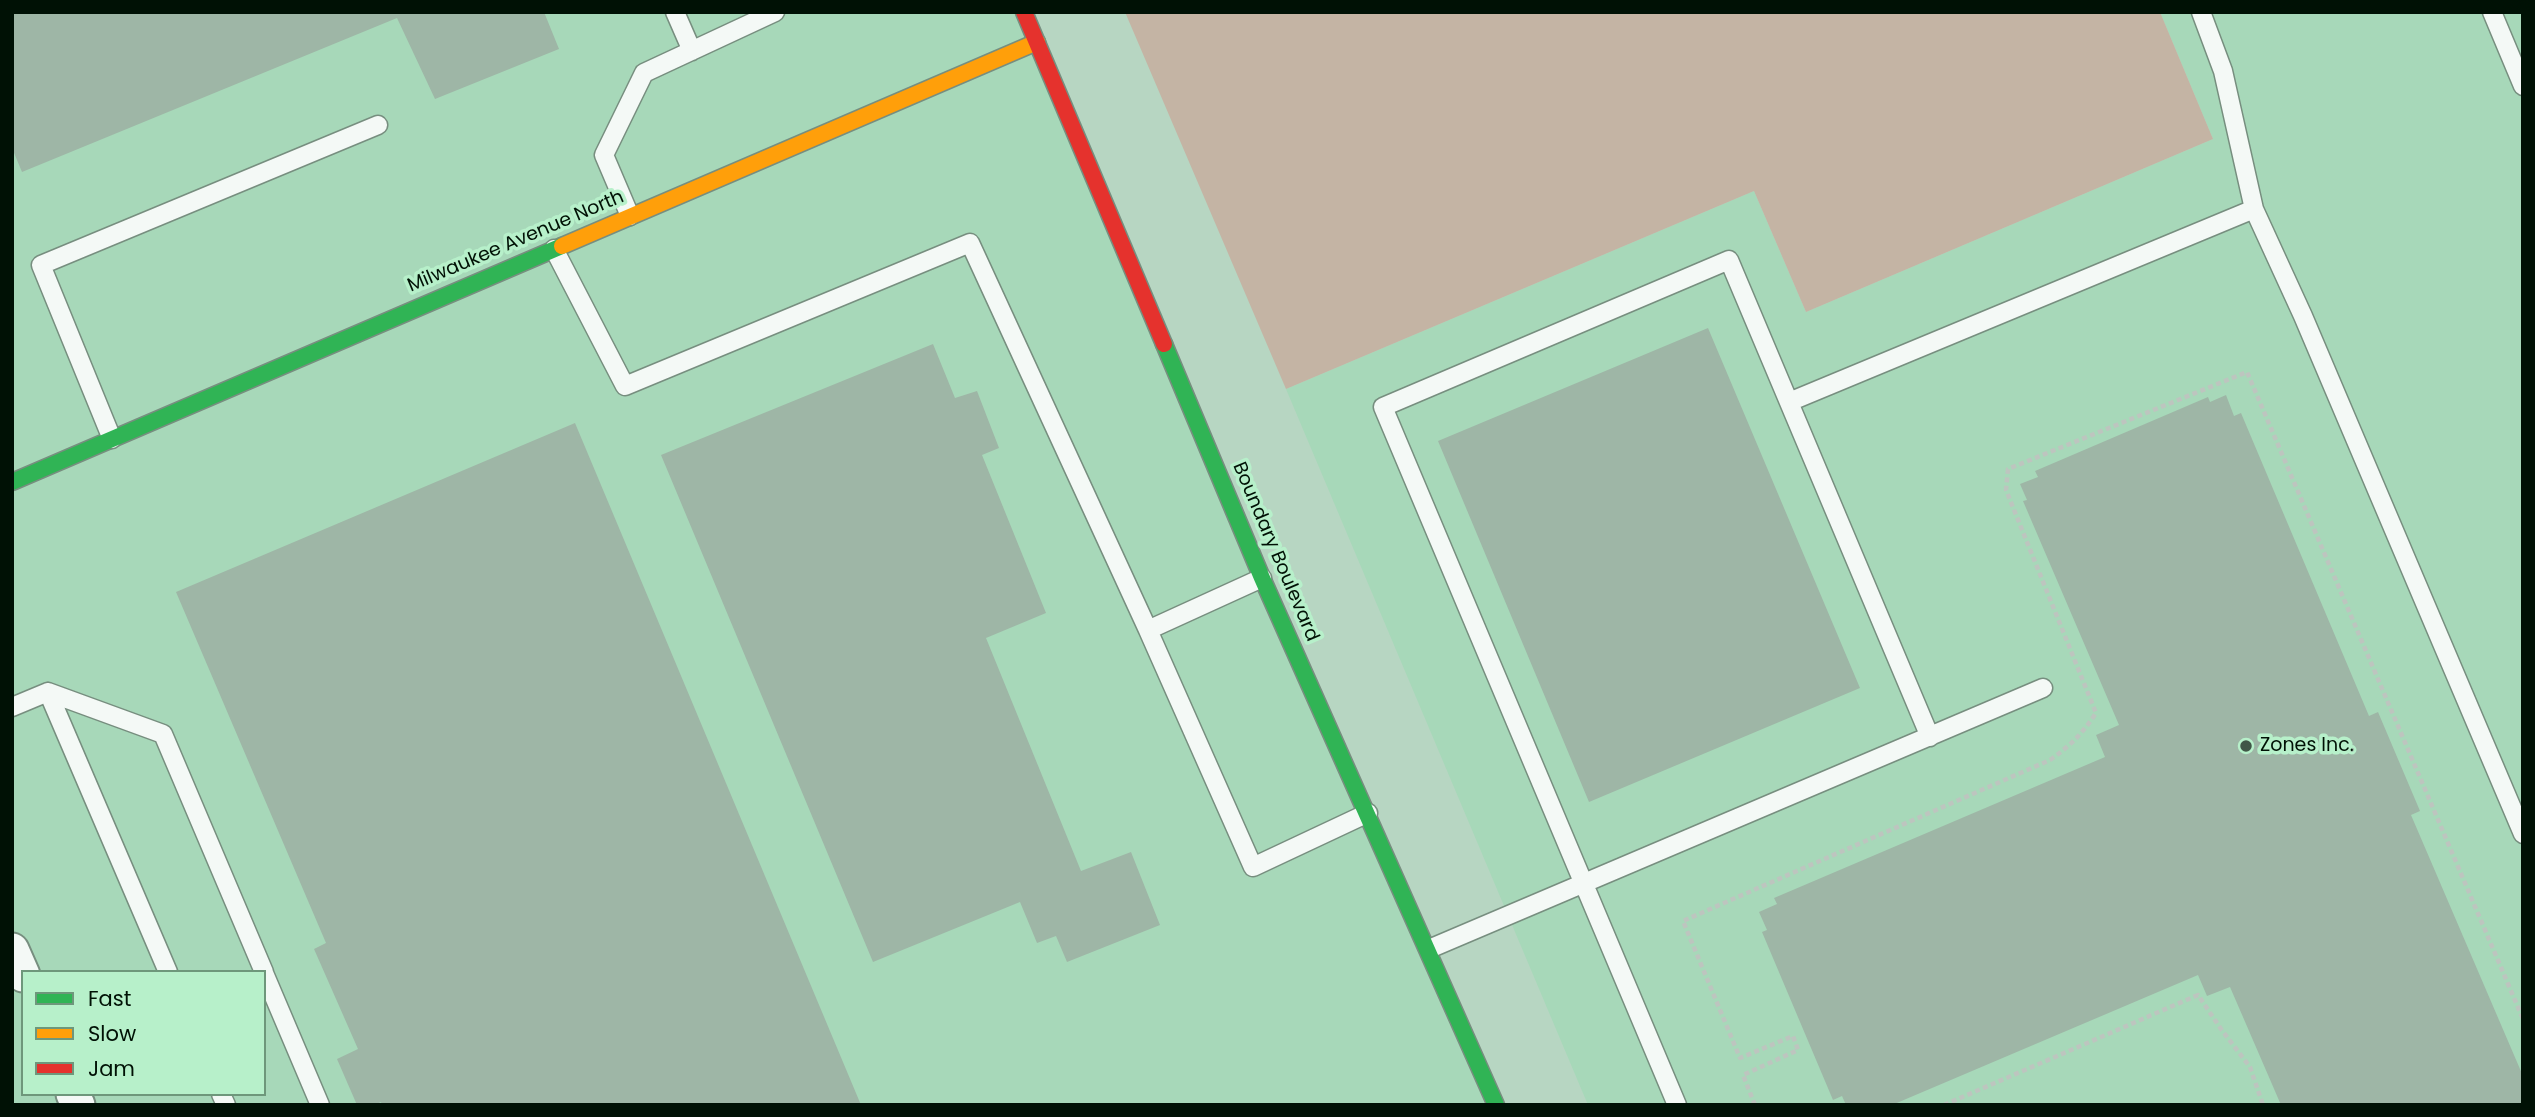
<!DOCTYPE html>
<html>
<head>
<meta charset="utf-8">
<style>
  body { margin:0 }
  #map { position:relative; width:2535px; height:1117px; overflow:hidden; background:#b7d6c2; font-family:Poppins,sans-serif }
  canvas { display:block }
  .frame { position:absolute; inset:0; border:14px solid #001105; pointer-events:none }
  .legend { position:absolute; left:21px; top:970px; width:245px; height:126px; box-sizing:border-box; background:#b7f0ca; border:2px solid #6e977b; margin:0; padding:9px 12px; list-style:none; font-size:21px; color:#001105 }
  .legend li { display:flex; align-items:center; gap:14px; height:35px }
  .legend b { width:35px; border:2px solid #6e977b }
</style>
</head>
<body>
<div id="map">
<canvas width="2535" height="1117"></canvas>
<div class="frame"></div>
<ul class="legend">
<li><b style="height:9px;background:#30b455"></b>Fast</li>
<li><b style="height:9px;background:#ff9f0a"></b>Slow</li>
<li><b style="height:9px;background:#e5322d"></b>Jam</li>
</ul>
</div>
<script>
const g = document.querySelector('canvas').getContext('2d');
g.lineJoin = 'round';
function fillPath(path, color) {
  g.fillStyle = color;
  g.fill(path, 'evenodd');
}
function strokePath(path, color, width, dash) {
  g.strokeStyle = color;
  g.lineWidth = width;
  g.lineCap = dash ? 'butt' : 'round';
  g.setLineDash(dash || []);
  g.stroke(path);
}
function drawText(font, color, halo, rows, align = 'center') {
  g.font = font + ' Poppins,sans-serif';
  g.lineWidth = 7;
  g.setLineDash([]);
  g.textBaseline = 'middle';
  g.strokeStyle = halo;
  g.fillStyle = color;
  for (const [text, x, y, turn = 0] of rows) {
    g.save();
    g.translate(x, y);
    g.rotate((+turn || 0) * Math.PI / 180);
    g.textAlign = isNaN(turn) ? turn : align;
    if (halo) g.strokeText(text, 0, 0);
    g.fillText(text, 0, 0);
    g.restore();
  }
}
fillPath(new Path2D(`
  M 12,12 L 1020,12 L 1488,1105 L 12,1105 ZM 23,972 L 264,972 L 264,1094 L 23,1094 Z
  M 2160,12 L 2523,12 L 2523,1105 L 1588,1105 L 1286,389 L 1754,191 L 1806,312 L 2213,139 Z`), '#a7d8b9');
fillPath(new Path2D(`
  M 1125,12 L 2160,12 L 2213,139 L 1806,312 L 1754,191 L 1286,389 Z`), '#c4b4a4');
fillPath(new Path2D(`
  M 12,12 L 544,12 L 559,49 L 435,99 L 397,18 L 22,172 L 12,148 Z
  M 1708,328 L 1860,688 L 1589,802 L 1438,441 Z
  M 933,344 L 955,398 L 977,391 L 999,448 L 982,455 L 1046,613 L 986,638 L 1081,871 L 1131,852 L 1160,925 L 1067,962 L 1056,936 L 1037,943 L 1020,902 L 873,962 L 661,455 Z
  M 2226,395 L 2234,416 L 2241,413 L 2369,716 L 2378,712 L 2420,811 L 2411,815 L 2523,1076 L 2523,1105 L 2281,1105 L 2230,987 L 2207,996 L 2198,975 L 1892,1105 L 1846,1105 L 1842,1096 L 1833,1100 L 1762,932 L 1767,930 L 1759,912 L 1777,904 L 1774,898 L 2105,757 L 2096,735 L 2119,725 L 2023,501 L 2027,500 L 2020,484 L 2038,477 L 2035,471 L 2208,397 L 2210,402 Z
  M 575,423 L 861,1105 L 382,1105 L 381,1102 L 374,1105 L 357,1105 L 337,1059 L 358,1049 L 314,949 L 326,943 L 176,592 Z`), '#9eb6a6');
const lane = new Path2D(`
  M 675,12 L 692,51
  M 2201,12 L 2223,71 L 2254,209 L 2303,316 L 2523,834
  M 2492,12 L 2523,86
  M 630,216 L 604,155 L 644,73 L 775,12
  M 554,249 L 625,386 L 970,243 L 1148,630 L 1262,578
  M 1789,402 L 2254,209
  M 112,439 L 41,265 L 378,125
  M 1148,630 L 1253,867 L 1368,813
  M 48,692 L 163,734 L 264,972
  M 12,707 L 48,692 L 168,972
  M 1429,949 L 2043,688
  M 264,973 L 320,1105
  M 221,1094 L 226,1105
  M 1677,1105 L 1383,407 L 1729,260 L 1930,737`);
const street = new Path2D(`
  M 12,950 L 23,975
  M 73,1094 L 78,1105`);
const fast = new Path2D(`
  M 1164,344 L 1262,578 L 1496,1105
  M 12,482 L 562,246`);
const slow = new Path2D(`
  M 562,246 L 1037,42`);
const jam = new Path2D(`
  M 1024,12 L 1164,344`);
strokePath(lane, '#778e7f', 21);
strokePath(street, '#778e7f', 37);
strokePath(fast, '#778e7f', 19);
strokePath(slow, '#778e7f', 19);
strokePath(jam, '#778e7f', 19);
strokePath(new Path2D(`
  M 1755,1105 L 1743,1075 L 1798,1050 L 1793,1036 L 1740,1058 L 1683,921 L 2050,760 C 2070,746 2083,733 2096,713 L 2006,490 L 2008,469 L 2247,372 L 2523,1019
  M 1944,1105 L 2198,995 L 2221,1029 L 2250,1067 L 2263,1105`), '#bdc5bf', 4.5, [5, 3.5]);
strokePath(lane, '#f4f9f6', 18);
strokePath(street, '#f4f9f6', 33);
strokePath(fast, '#30b455', 16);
strokePath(slow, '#ff9f0a', 16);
strokePath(jam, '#e5322d', 16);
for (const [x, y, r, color] of [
  [2246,746,7,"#405647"]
]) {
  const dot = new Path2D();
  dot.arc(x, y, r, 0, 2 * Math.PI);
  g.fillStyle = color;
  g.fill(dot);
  strokePath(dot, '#b7f0ca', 2.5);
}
drawText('19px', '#001105', '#b7f0ca', [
  ["Milwaukee Avenue North",516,242,-23],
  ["Boundary Boulevard",1275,552,67]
]);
drawText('19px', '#001105', '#b7f0ca', [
  ["Zones Inc.",2260,746]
], 'left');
</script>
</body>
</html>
